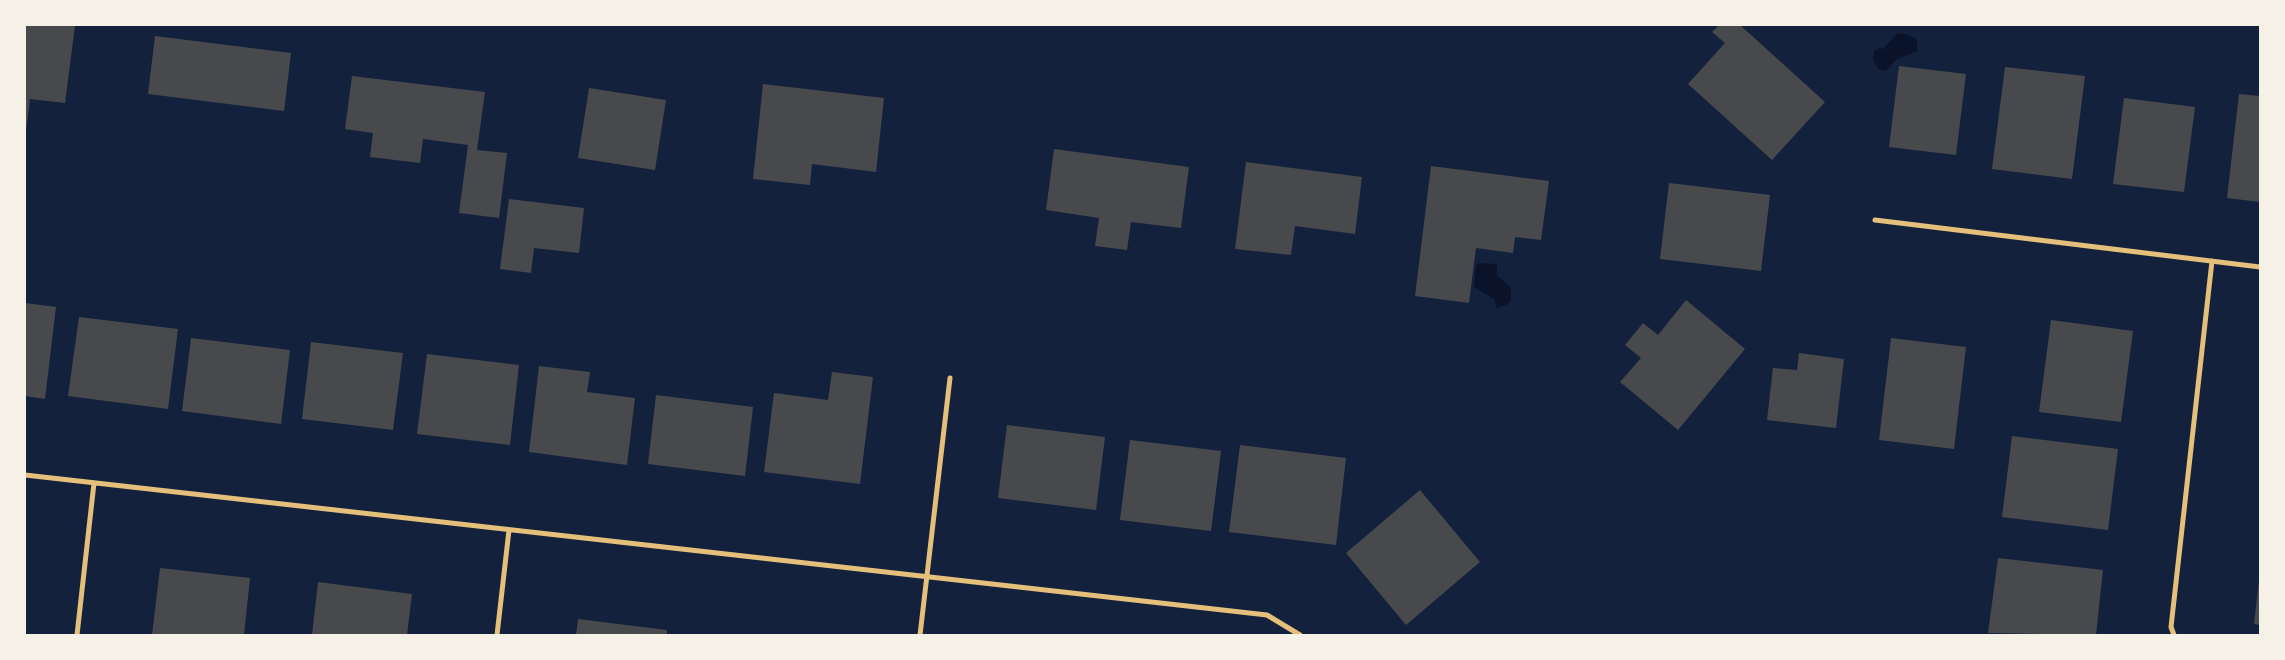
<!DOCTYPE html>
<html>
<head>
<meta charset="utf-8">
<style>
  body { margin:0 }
  #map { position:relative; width:2285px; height:660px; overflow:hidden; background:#14213d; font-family:Mulish,sans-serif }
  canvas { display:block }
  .frame { position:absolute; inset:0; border:26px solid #f6f1e7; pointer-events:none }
</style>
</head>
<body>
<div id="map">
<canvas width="2285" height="660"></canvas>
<div class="frame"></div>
</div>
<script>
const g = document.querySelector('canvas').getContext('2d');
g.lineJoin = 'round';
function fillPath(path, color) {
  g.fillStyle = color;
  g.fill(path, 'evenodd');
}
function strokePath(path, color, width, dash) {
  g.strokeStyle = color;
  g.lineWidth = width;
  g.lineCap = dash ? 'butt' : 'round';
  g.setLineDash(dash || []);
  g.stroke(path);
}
fillPath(new Path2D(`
  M 1902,33 L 1917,39 L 1917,51 L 1896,60 L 1886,71 L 1878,69 L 1873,60 L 1874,51 L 1879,48 L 1883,49 L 1897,34 Z
  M 1479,263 L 1497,264 L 1497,275 L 1511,288 L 1511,300 L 1506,305 L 1497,308 L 1494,299 L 1474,287 L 1476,266 Z`), '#0b132b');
fillPath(new Path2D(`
  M 25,25 L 75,26 L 65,103 L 30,99 L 26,130 Z
  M 1719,25 L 1740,25 L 1825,102 L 1772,160 L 1688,84 L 1725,43 L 1712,32 Z
  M 155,36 L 291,53 L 284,111 L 148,94 Z
  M 1899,66 L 1966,74 L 1956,155 L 1889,147 Z
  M 2005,67 L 2085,76 L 2072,179 L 1992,169 Z
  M 352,76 L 485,92 L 477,150 L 507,153 L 499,218 L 459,213 L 468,145 L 423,139 L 420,163 L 370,157 L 373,133 L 345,129 Z
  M 763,84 L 884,98 L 876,172 L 812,164 L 810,185 L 753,179 Z
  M 589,88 L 666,100 L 655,170 L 578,158 Z
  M 2239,94 L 2260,96 L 2260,202 L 2227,198 Z
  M 2124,98 L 2195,107 L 2184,192 L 2113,184 Z
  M 1054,149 L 1189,167 L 1181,228 L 1131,222 L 1127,250 L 1095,246 L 1099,218 L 1046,210 Z
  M 1246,162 L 1362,177 L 1355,234 L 1295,226 L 1291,255 L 1235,249 Z
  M 1431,166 L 1549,181 L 1541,240 L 1515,237 L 1513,253 L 1476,248 L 1469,303 L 1415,296 Z
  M 1669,183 L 1770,195 L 1761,271 L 1660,259 Z
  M 509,199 L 584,208 L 579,253 L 534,248 L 531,273 L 500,269 Z
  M 1686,300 L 1745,349 L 1678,430 L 1620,382 L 1641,358 L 1625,345 L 1643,323 L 1658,335 Z
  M 25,303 L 56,307 L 45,399 L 25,396 Z
  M 79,317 L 178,329 L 168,409 L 68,396 Z
  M 2051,320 L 2133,331 L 2121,422 L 2039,412 Z
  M 191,338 L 290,350 L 281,424 L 182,411 Z
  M 1891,338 L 1966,347 L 1954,449 L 1879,440 Z
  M 311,342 L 403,353 L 393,430 L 302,419 Z
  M 1799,353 L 1844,359 L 1836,428 L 1767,420 L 1773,368 L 1797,370 Z
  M 427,354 L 519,365 L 510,445 L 417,434 Z
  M 539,366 L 590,372 L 587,392 L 635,398 L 627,465 L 529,452 Z
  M 832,372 L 873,377 L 860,484 L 764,472 L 774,393 L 828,400 Z
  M 656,395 L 753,407 L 745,476 L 648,464 Z
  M 1007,425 L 1105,437 L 1096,510 L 998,498 Z
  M 2012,436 L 2118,449 L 2108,530 L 2002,517 Z
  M 1130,440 L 1221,451 L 1211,531 L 1120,520 Z
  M 1240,445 L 1346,458 L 1336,545 L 1229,532 Z
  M 1420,490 L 1480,562 L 1406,625 L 1346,553 Z
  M 1998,558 L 2103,570 L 2096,635 L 1988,633 Z
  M 160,568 L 250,578 L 244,635 L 152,635 Z
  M 2259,581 L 2260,581 L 2260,625 L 2254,624 Z
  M 318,582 L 412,594 L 407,635 L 312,635 Z
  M 578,619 L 667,630 L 667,635 L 576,635 Z`), '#48494c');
strokePath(new Path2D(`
  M 1875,220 L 2260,267
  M 25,475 L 1267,615 L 1300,635
  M 77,635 L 94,483
  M 497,635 L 509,530
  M 920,635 L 950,378
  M 2174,635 L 2171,627 L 2212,261`), '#e5c07b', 5);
</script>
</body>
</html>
